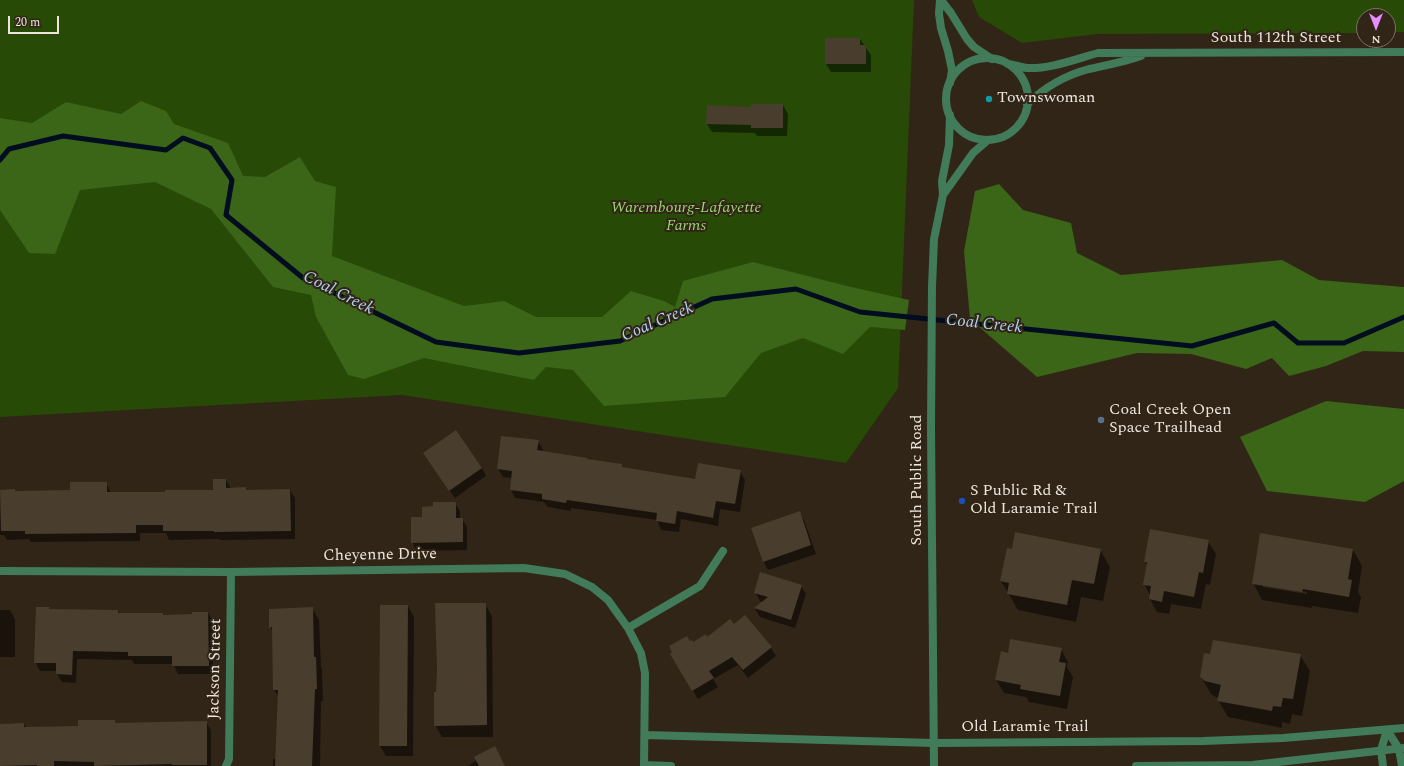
<!DOCTYPE html>
<html>
<head>
<meta charset="utf-8">
<style>
  body { margin:0 }
  #map { position:relative; width:1404px; height:766px; overflow:hidden; background:#312517; font-family:Spectral,serif }
  canvas { display:block }
  .north { position:absolute; left:1356px; top:8px; width:40px; height:40px; box-sizing:border-box; background:#312517; border:1px solid #7c7266; border-radius:50%; rotate:180deg; font-size:11px; font-weight:700; line-height:16px; text-align:center; color:#ede5dc }
  .north::after { content:''; display:block; margin:auto; width:14px; height:18px; background:#ea8dfc; clip-path:polygon(50% 0,100% 100%,50% 72%,0 100%) }
  .scale { position:absolute; left:8px; top:16px; width:51px; height:18px; box-sizing:border-box; border:2px solid #ede5dc; border-top:0; padding-left:5px; font-size:12px; line-height:14px; white-space:nowrap; color:#ede5dc; -webkit-text-stroke:3px #312517; paint-order:stroke }
</style>
</head>
<body>
<div id="map">
<canvas width="1404" height="766"></canvas>
<div class="north">N</div>
<div class="scale">20 m</div>
</div>
<script>
const g = document.querySelector('canvas').getContext('2d');
g.lineJoin = 'round';
function fillPath(path, color) {
  g.fillStyle = color;
  g.fill(path, 'evenodd');
}
function strokePath(path, color, width, dash) {
  g.strokeStyle = color;
  g.lineWidth = width;
  g.lineCap = dash ? 'butt' : 'round';
  g.setLineDash(dash || []);
  g.stroke(path);
}
function drawText(font, color, halo, rows, align = 'center') {
  g.font = font + ' Spectral,serif';
  g.lineWidth = 4;
  g.setLineDash([]);
  g.textBaseline = 'middle';
  g.strokeStyle = halo;
  g.fillStyle = color;
  for (const [text, x, y, turn = 0] of rows) {
    g.save();
    g.translate(x, y);
    g.rotate((+turn || 0) * Math.PI / 180);
    g.textAlign = isNaN(turn) ? turn : align;
    if (halo) g.strokeText(text, 0, 0);
    g.fillText(text, 0, 0);
    g.restore();
  }
}
fillPath(new Path2D(`
  M 0,0 L 914,0 L 898,388 L 846,463 L 402,395 L 0,417 Z
  M 972,0 L 1404,0 L 1404,32 L 1388,32 L 1388,16 L 1364,16 L 1364,33 L 1097,34 L 1022,43 L 979,17 Z`), '#274a06');
fillPath(new Path2D(`
  M 141,101 L 166,111 L 174,124 L 228,143 L 243,176 L 265,177 L 300,157 L 315,181 L 336,187 L 332,256 L 464,306 L 504,301 L 536,317 L 602,317 L 631,291 L 664,301 L 675,307 L 683,281 L 753,262 L 847,286 L 909,300 L 905,330 L 870,327 L 843,354 L 803,338 L 761,353 L 725,397 L 604,406 L 573,370 L 546,367 L 534,380 L 424,358 L 364,379 L 348,375 L 316,317 L 311,295 L 273,287 L 211,209 L 155,182 L 80,190 L 55,254 L 29,253 L 0,210 L 0,118 L 32,123 L 66,102 L 121,114 Z
  M 999,184 L 1023,210 L 1071,223 L 1077,253 L 1121,275 L 1282,260 L 1319,280 L 1404,287 L 1404,352 L 1363,351 L 1326,366 L 1289,376 L 1272,358 L 1246,369 L 1191,354 L 1137,353 L 1037,377 L 970,319 L 964,251 L 975,191 Z
  M 1326,401 L 1404,409 L 1404,481 L 1365,502 L 1267,491 L 1240,437 Z`), '#3b6517');
fillPath(new Path2D(`
  M 860,39 L 871,55 L 871,72 L 831,72 L 826,64 Z
  M 783,105 L 788,114 L 787,136 L 757,136 L 755,133 L 712,132 L 707,124 L 708,106 L 752,108 Z
  M 538,441 L 543,450 L 543,452 L 622,465 L 623,468 L 696,480 L 740,471 L 745,480 L 740,512 L 720,509 L 718,526 L 681,519 L 679,532 L 661,530 L 657,520 L 571,508 L 571,511 L 548,507 L 544,502 L 515,498 L 511,490 L 512,478 L 503,477 L 498,469 Z
  M 429,461 L 482,468 L 486,476 L 455,498 Z
  M 226,480 L 231,488 L 246,488 L 247,491 L 290,490 L 295,498 L 295,539 L 220,540 L 219,539 L 169,540 L 166,533 L 140,533 L 140,541 L 31,542 L 29,539 L 7,540 L 4,535 L 0,535 L 0,491 L 14,490 L 16,492 L 71,491 L 106,483 L 111,493 L 166,493 L 214,491 Z
  M 455,503 L 460,511 L 460,519 L 462,519 L 467,527 L 467,550 L 417,551 L 412,542 Z
  M 799,512 L 804,520 L 816,554 L 768,570 L 763,561 Z
  M 1208,541 L 1216,554 L 1210,585 L 1206,584 L 1201,609 L 1171,604 L 1169,614 L 1157,612 L 1150,599 L 1150,595 L 1144,584 L 1147,566 L 1145,561 Z
  M 1100,550 L 1110,567 L 1103,601 L 1081,597 L 1076,622 L 1018,610 L 1001,581 Z
  M 1353,550 L 1362,566 L 1358,592 L 1361,597 L 1358,613 L 1312,606 L 1312,608 L 1262,600 L 1253,583 ZM 1263,584 L 1307,592 L 1307,594 L 1263,587 Z
  M 801,586 L 806,594 L 795,628 L 760,617 L 755,609 L 763,602 L 760,601 L 755,592 Z
  M 485,604 L 492,616 L 493,737 L 442,737 L 435,725 Z
  M 408,606 L 414,617 L 413,756 L 386,756 L 380,746 Z
  M 49,608 L 50,610 L 118,611 L 120,614 L 163,614 L 164,616 L 208,613 L 213,621 L 213,674 L 178,674 L 173,664 L 134,664 L 132,660 L 77,659 L 76,683 L 62,682 L 57,674 L 57,671 L 40,671 L 35,662 Z
  M 312,608 L 319,620 L 321,666 L 322,670 L 323,701 L 321,701 L 320,766 L 273,766 L 273,759 L 277,759 L 279,697 L 274,690 L 273,632 L 270,627 Z
  M 0,610 L 10,610 L 15,619 L 15,657 L 0,657 Z
  M 745,616 L 771,648 L 776,656 L 748,678 L 738,665 L 713,679 L 718,687 L 698,699 L 671,654 L 690,642 L 693,643 L 707,638 L 733,625 Z
  M 1061,649 L 1068,662 L 1067,667 L 1073,677 L 1067,709 L 1029,702 L 1026,697 L 1004,693 L 996,680 L 1009,654 Z
  M 1211,655 L 1300,655 L 1310,671 L 1302,716 L 1292,714 L 1290,724 L 1282,722 L 1282,728 L 1228,717 L 1218,700 L 1219,699 L 1211,694 L 1201,677 Z
  M 114,721 L 116,724 L 206,722 L 211,730 L 211,766 L 0,766 L 0,725 L 24,724 L 26,728 L 79,727 Z
  M 495,748 L 505,766 L 468,766 Z`), '#0007');
strokePath(new Path2D(`
  M 0,160 L 9,149 L 63,136 L 166,150 L 183,138 L 210,148 L 232,180 L 226,215 L 303,278 L 436,342 L 519,353 L 620,341 L 712,299 L 796,289 L 860,312 L 1192,346 L 1274,323 L 1298,343 L 1344,343 L 1404,317`), '#000d20', 5);
fillPath(new Path2D(`
  M 825,38 L 860,38 L 860,45 L 866,45 L 866,64 L 825,64 Z
  M 751,104 L 783,104 L 783,128 L 751,128 L 751,125 L 706,124 L 707,105 L 751,107 Z
  M 456,430 L 482,468 L 449,491 L 423,453 Z
  M 501,436 L 539,440 L 537,450 L 587,458 L 587,459 L 622,464 L 622,467 L 695,479 L 698,463 L 741,470 L 735,504 L 716,501 L 713,518 L 677,511 L 675,524 L 656,521 L 657,513 L 567,500 L 566,503 L 542,499 L 542,494 L 510,490 L 512,471 L 497,469 Z
  M 213,479 L 226,479 L 226,488 L 246,487 L 246,490 L 290,489 L 291,531 L 214,532 L 214,531 L 163,531 L 163,525 L 136,525 L 136,533 L 25,534 L 25,531 L 1,531 L 0,490 L 15,489 L 15,491 L 70,490 L 70,482 L 107,482 L 107,492 L 165,492 L 165,490 L 213,490 Z
  M 433,502 L 456,502 L 456,518 L 463,518 L 463,542 L 411,543 L 411,517 L 422,517 L 422,507 L 433,506 Z
  M 800,511 L 811,545 L 763,562 L 751,528 Z
  M 1150,529 L 1209,540 L 1203,573 L 1199,572 L 1194,597 L 1164,591 L 1162,602 L 1149,599 L 1151,586 L 1143,585 L 1147,562 L 1144,562 Z
  M 1015,532 L 1101,549 L 1094,584 L 1072,580 L 1067,605 L 1007,594 L 1009,583 L 1000,581 L 1007,548 L 1012,549 Z
  M 1260,533 L 1353,549 L 1348,579 L 1352,580 L 1349,597 L 1303,589 L 1302,592 L 1252,584 Z
  M 760,572 L 802,585 L 791,620 L 754,608 L 768,597 L 754,593 Z
  M 435,603 L 486,603 L 487,725 L 434,726 L 434,692 L 436,692 L 437,669 Z
  M 380,605 L 408,605 L 407,746 L 379,746 Z
  M 36,607 L 50,607 L 49,609 L 118,610 L 118,613 L 163,613 L 163,615 L 192,614 L 192,612 L 208,612 L 209,666 L 172,666 L 172,656 L 128,656 L 128,652 L 73,651 L 72,675 L 56,674 L 56,663 L 34,663 Z
  M 313,607 L 314,657 L 316,657 L 317,689 L 315,689 L 312,766 L 275,766 L 278,690 L 273,690 L 272,627 L 269,628 L 269,609 Z
  M 745,615 L 772,647 L 743,670 L 732,657 L 709,671 L 714,678 L 692,691 L 670,654 L 672,652 L 669,646 L 687,636 L 690,641 L 692,640 L 693,642 L 706,634 L 707,637 L 730,619 L 734,624 Z
  M 1010,639 L 1062,648 L 1059,662 L 1066,663 L 1060,696 L 1020,689 L 1021,685 L 995,680 L 1001,651 L 1008,653 Z
  M 1213,640 L 1301,654 L 1293,699 L 1283,698 L 1281,707 L 1273,706 L 1272,711 L 1217,701 L 1221,685 L 1205,681 L 1200,677 L 1204,653 L 1210,654 Z
  M 78,720 L 115,720 L 115,723 L 207,721 L 207,765 L 172,765 L 172,764 L 94,766 L 94,762 L 54,761 L 54,766 L 37,766 L 37,765 L 0,766 L 0,724 L 24,723 L 24,727 L 78,726 Z
  M 495,746 L 505,766 L 479,766 L 474,757 Z`), '#493d2e');
strokePath(new Path2D(`
  M 940,0 L 939,14 L 941,28 L 948,51 L 952,70 L 950,83
  M 941,0 L 951,13 L 967,39 L 974,47 L 992,59
  M 0,571 L 231,572 L 524,568 L 565,574 L 592,587 L 608,600 L 628,628 L 641,653 L 645,673 L 644,766
  M 628,628 L 700,586 L 723,551
  M 1387,730 L 1399,749 L 1402,766
  M 645,735 L 934,743 L 1203,741 L 1283,738 L 1404,728
  M 644,765 L 671,766
  M 226,766 L 229,759 L 231,572
  M 1136,766 L 1252,765 L 1404,748
  M 1383,766 L 1381,750 L 1387,730`), '#427b5a', 8);
strokePath(new Path2D(`
  M946 99a41 41 0 1 1 82 0a41 41 0 1 1-82 0Z
  M 1008,64 C 1014,65 1021,67 1027,68 C 1051,69 1075,59 1098,53 L 1404,52
  M 1027,104 C 1045,87 1066,75 1089,69 C 1107,65 1124,62 1141,56
  M 943,195 L 973,153 L 988,140
  M 934,766 L 931,428 L 932,287 L 934,239 L 943,195 L 942,181 L 949,145 L 950,115`), '#427b5a', 8);
for (const [x, y, r, color] of [
  [989,99,4,"#0f9aa8"],
  [1101,420,4,"#5c6f8a"],
  [962,501,4,"#1a4fb4"]
]) {
  const dot = new Path2D();
  dot.arc(x, y, r, 0, 2 * Math.PI);
  g.fillStyle = color;
  g.fill(dot);
  strokePath(dot, '#312517', 1.5);
}
drawText('16px', '#ede5dc', '#312517', [
  ["South 112th Street",1276,39],
  ["South Public Road",918,480,-90],
  ["Cheyenne Drive",380,556,-1],
  ["Jackson Street",216,669,-89],
  ["Old Laramie Trail",1025,728]
]);
drawText('16px', '#ede5dc', '#312517', [
  ["Townswoman",997,99],
  ["Coal Creek Open",1109,411],
  ["Space Trailhead",1109,429],
  ["S Public Rd &",970,492],
  ["Old Laramie Trail",970,510]
], 'left');
drawText('italic 16px', '#98d56f', '#312517', [
  ["Warembourg-Lafayette",686,209],
  ["Farms",686,227]
]);
drawText('italic 17px', '#b0d0f2', '#312517', [
  ["Coal Creek",338,294,27],
  ["Coal Creek",658,323,-23],
  ["Coal Creek",984,325,6]
]);
</script>
</body>
</html>
